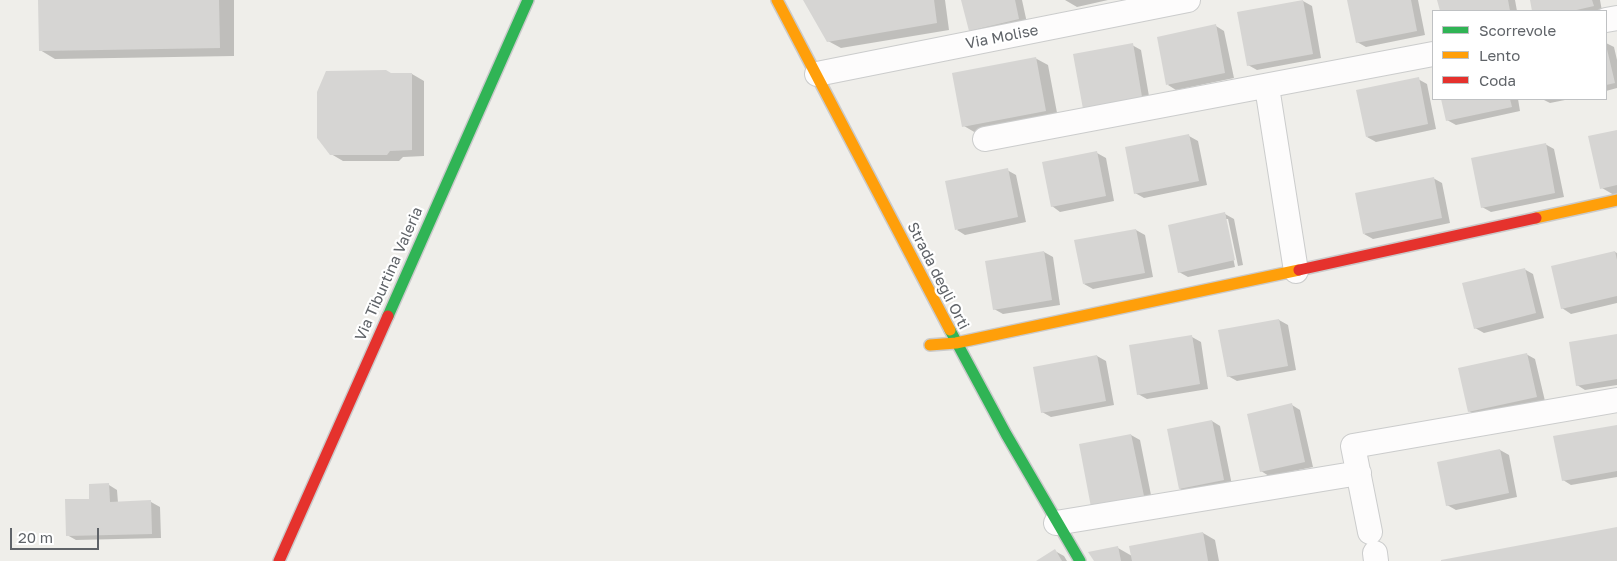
<!DOCTYPE html>
<html>
<head>
<meta charset="utf-8">
<style>
  body { margin:0 }
  #map { position:relative; width:1617px; height:561px; overflow:hidden; background:#efeeea; font-family:"Golos Text",sans-serif }
  canvas { display:block }
  .legend { position:absolute; left:1432px; top:10px; width:175px; height:90px; box-sizing:border-box; background:#fff; border:1px solid #bfc1c3; margin:0; padding:6px 9px; list-style:none; font-size:15px; color:#5f6368 }
  .legend li { display:flex; align-items:center; gap:10px; height:25px }
  .legend b { width:25px; border:1px solid #bfc1c3 }
  .scale { position:absolute; left:10px; top:528px; width:89px; height:22px; box-sizing:border-box; border:2px solid #5f6368; border-top:0; padding-left:6px; font-size:15px; line-height:18px; white-space:nowrap; color:#5f6368; -webkit-text-stroke:4px #fff; paint-order:stroke }
</style>
</head>
<body>
<div id="map">
<canvas width="1617" height="561"></canvas>
<ul class="legend">
<li><b style="height:6px;background:#30b455"></b>Scorrevole</li>
<li><b style="height:6px;background:#ff9f0a"></b>Lento</li>
<li><b style="height:6px;background:#e5322d"></b>Coda</li>
</ul>
<div class="scale">20 m</div>
</div>
<script>
const g = document.querySelector('canvas').getContext('2d');
g.lineJoin = 'round';
function fillPath(path, color) {
  g.fillStyle = color;
  g.fill(path, 'evenodd');
}
function strokePath(path, color, width, dash) {
  g.strokeStyle = color;
  g.lineWidth = width;
  g.lineCap = dash ? 'butt' : 'round';
  g.setLineDash(dash || []);
  g.stroke(path);
}
function drawText(font, color, halo, rows, align = 'center') {
  g.font = font + ' "Golos Text",sans-serif';
  g.lineWidth = 4.5;
  g.setLineDash([]);
  g.textBaseline = 'middle';
  g.strokeStyle = halo;
  g.fillStyle = color;
  for (const [text, x, y, turn = 0] of rows) {
    g.save();
    g.translate(x, y);
    g.rotate((+turn || 0) * Math.PI / 180);
    g.textAlign = isNaN(turn) ? turn : align;
    if (halo) g.strokeText(text, 0, 0);
    g.fillText(text, 0, 0);
    g.restore();
  }
}
fillPath(new Path2D(`
  M 39,0 L 234,0 L 234,56 L 55,59 L 40,50 Z
  M 804,0 L 945,0 L 949,30 L 841,48 L 828,41 Z
  M 962,0 L 1022,0 L 1027,23 L 979,35 L 970,30 Z
  M 1065,0 L 1108,0 L 1077,7 Z
  M 1348,0 L 1418,0 L 1425,35 L 1366,47 L 1357,42 Z
  M 1439,0 L 1515,0 L 1517,11 L 1441,11 Z
  M 1531,0 L 1600,0 L 1602,11 L 1533,11 Z
  M 1303,1 L 1312,6 L 1321,58 L 1257,70 L 1248,65 Z
  M 1216,26 L 1224,31 L 1234,78 L 1176,90 L 1168,85 Z
  M 1606,43 L 1614,47 L 1617,60 L 1617,88 L 1606,91 Z
  M 1132,45 L 1141,50 L 1150,102 L 1093,113 Z
  M 1035,58 L 1048,65 L 1058,118 L 976,133 L 964,126 Z
  M 412,74 L 424,81 L 424,156 L 403,157 L 399,161 L 343,161 L 331,154 L 391,75 Z
  M 1418,79 L 1427,84 L 1436,129 L 1376,142 L 1367,137 Z
  M 1442,99 L 1518,99 L 1520,111 L 1456,125 L 1447,120 Z
  M 1542,99 L 1570,99 L 1550,103 Z
  M 1617,131 L 1617,195 L 1614,195 L 1602,188 Z
  M 1189,136 L 1198,141 L 1207,185 L 1144,198 L 1135,193 Z
  M 1545,144 L 1554,149 L 1564,197 L 1491,212 L 1482,207 Z
  M 1097,153 L 1106,158 L 1114,201 L 1060,212 L 1052,206 Z
  M 1007,170 L 1016,175 L 1026,222 L 965,235 L 957,230 Z
  M 1433,178 L 1442,183 L 1450,223 L 1373,239 L 1364,234 Z
  M 1225,214 L 1234,219 L 1243,265 L 1238,266 L 1228,219 L 1225,219 L 1235,267 L 1188,277 L 1179,272 Z
  M 1136,230 L 1145,235 L 1153,277 L 1093,289 L 1084,284 Z
  M 1044,252 L 1053,257 L 1060,305 L 1003,314 L 994,309 L 986,262 Z
  M 1615,252 L 1617,253 L 1617,303 L 1571,314 L 1562,308 Z
  M 1524,269 L 1533,274 L 1544,318 L 1484,333 L 1475,328 Z
  M 1279,320 L 1288,325 L 1296,370 L 1237,381 L 1228,376 Z
  M 1617,335 L 1617,385 L 1585,390 L 1577,385 Z
  M 1192,337 L 1201,342 L 1208,389 L 1147,399 L 1138,394 Z
  M 1526,354 L 1535,359 L 1545,401 L 1477,416 L 1469,411 Z
  M 1097,356 L 1106,361 L 1114,405 L 1051,417 L 1042,412 Z
  M 1292,405 L 1300,410 L 1313,467 L 1269,476 L 1261,471 Z
  M 1212,421 L 1220,426 L 1232,485 L 1189,494 L 1180,489 Z
  M 1617,426 L 1617,477 L 1571,485 L 1563,480 Z
  M 1131,435 L 1140,440 L 1152,500 L 1092,506 Z
  M 1500,450 L 1509,455 L 1517,497 L 1456,510 L 1447,505 Z
  M 109,485 L 117,490 L 118,503 L 151,502 L 160,507 L 161,538 L 76,540 L 67,535 Z
  M 1203,533 L 1215,540 L 1219,561 L 1096,561 L 1118,548 L 1132,556 Z
  M 1055,551 L 1064,556 L 1067,561 L 1038,561 Z`), '#0003');
fillPath(new Path2D(`
  M 38,0 L 219,0 L 220,48 L 39,51 Z
  M 803,0 L 934,0 L 937,23 L 827,42 Z
  M 961,0 L 1015,0 L 1019,19 L 969,31 Z
  M 1303,0 L 1313,54 L 1247,66 L 1237,12 Z
  M 1347,0 L 1411,0 L 1417,31 L 1356,43 Z
  M 1437,0 L 1508,0 L 1510,11 L 1440,11 Z
  M 1530,0 L 1592,0 L 1594,6 L 1572,11 L 1532,11 Z
  M 1216,24 L 1225,73 L 1166,85 L 1157,37 Z
  M 1133,43 L 1142,97 L 1083,109 L 1073,54 Z
  M 1606,45 L 1615,83 L 1606,85 Z
  M 1036,57 L 1046,111 L 962,127 L 952,73 Z
  M 386,70 L 391,73 L 412,73 L 412,150 L 390,151 L 387,155 L 330,155 L 317,138 L 317,92 L 326,71 Z
  M 1419,77 L 1428,124 L 1366,137 L 1356,90 Z
  M 1441,99 L 1510,99 L 1512,107 L 1446,121 Z
  M 1617,130 L 1617,185 L 1600,189 L 1588,136 Z
  M 1189,134 L 1199,181 L 1134,194 L 1125,147 Z
  M 1546,143 L 1555,193 L 1481,208 L 1471,158 Z
  M 1097,151 L 1106,196 L 1051,207 L 1042,162 Z
  M 1008,168 L 1018,217 L 955,230 L 945,181 Z
  M 1434,177 L 1442,218 L 1363,234 L 1355,193 Z
  M 1225,212 L 1235,260 L 1178,273 L 1168,225 Z
  M 1136,229 L 1145,273 L 1083,284 L 1074,240 Z
  M 1044,251 L 1052,300 L 993,310 L 985,261 Z
  M 1615,251 L 1617,260 L 1617,296 L 1561,309 L 1551,266 Z
  M 1525,268 L 1536,313 L 1474,329 L 1462,283 Z
  M 1279,319 L 1288,366 L 1227,377 L 1218,330 Z
  M 1617,334 L 1617,379 L 1576,386 L 1569,342 Z
  M 1192,335 L 1200,384 L 1137,395 L 1129,345 Z
  M 1527,353 L 1537,397 L 1468,412 L 1458,368 Z
  M 1097,355 L 1106,401 L 1041,413 L 1033,367 Z
  M 1292,403 L 1305,462 L 1260,472 L 1247,414 Z
  M 1212,420 L 1224,480 L 1179,489 L 1167,429 Z
  M 1617,425 L 1617,471 L 1562,481 L 1553,436 Z
  M 1131,434 L 1144,496 L 1091,507 L 1079,444 Z
  M 1500,449 L 1509,493 L 1446,506 L 1437,462 Z
  M 109,483 L 110,502 L 151,500 L 152,534 L 66,536 L 65,499 L 89,499 L 89,484 Z
  M 1617,527 L 1617,561 L 1441,561 L 1441,560 Z
  M 1203,532 L 1208,561 L 1132,561 L 1129,546 Z
  M 1118,546 L 1121,561 L 1094,561 L 1088,552 Z
  M 1055,549 L 1062,561 L 1036,561 Z`), '#d6d5d3');
const street = new Path2D(`
  M 1606,20 L 1617,18
  M 817,74 L 1188,0
  M 1267,87 L 1296,271
  M 985,139 L 1433,54
  M 1056,523 L 1359,473
  M 1370,532 L 1353,446 L 1617,400
  M 1375,553 L 1376,561`);
const fast = new Path2D(`
  M 388,316 L 528,0
  M 950,330 L 1006,434 L 1080,561`);
const slow = new Path2D(`
  M 777,0 L 950,330
  M 1536,218 L 1617,200
  M 930,345 L 956,343 L 1299,270`);
const jam = new Path2D(`
  M 1299,270 L 1536,218
  M 279,561 L 388,316`);
strokePath(street, '#cbcccc', 26);
strokePath(fast, '#cacacb', 14);
strokePath(slow, '#cacacb', 14);
strokePath(jam, '#cacacb', 14);
strokePath(street, '#fdfcfc', 24);
strokePath(fast, '#30b455', 11);
strokePath(slow, '#ff9f0a', 11);
strokePath(jam, '#e5322d', 11);
drawText('15px', '#5f6368', '#fff', [
  ["Via Molise",1002,37,-11],
  ["Via Tiburtina Valeria",389,274,-66],
  ["Strada degli Orti",938,276,63]
]);
</script>
</body>
</html>
